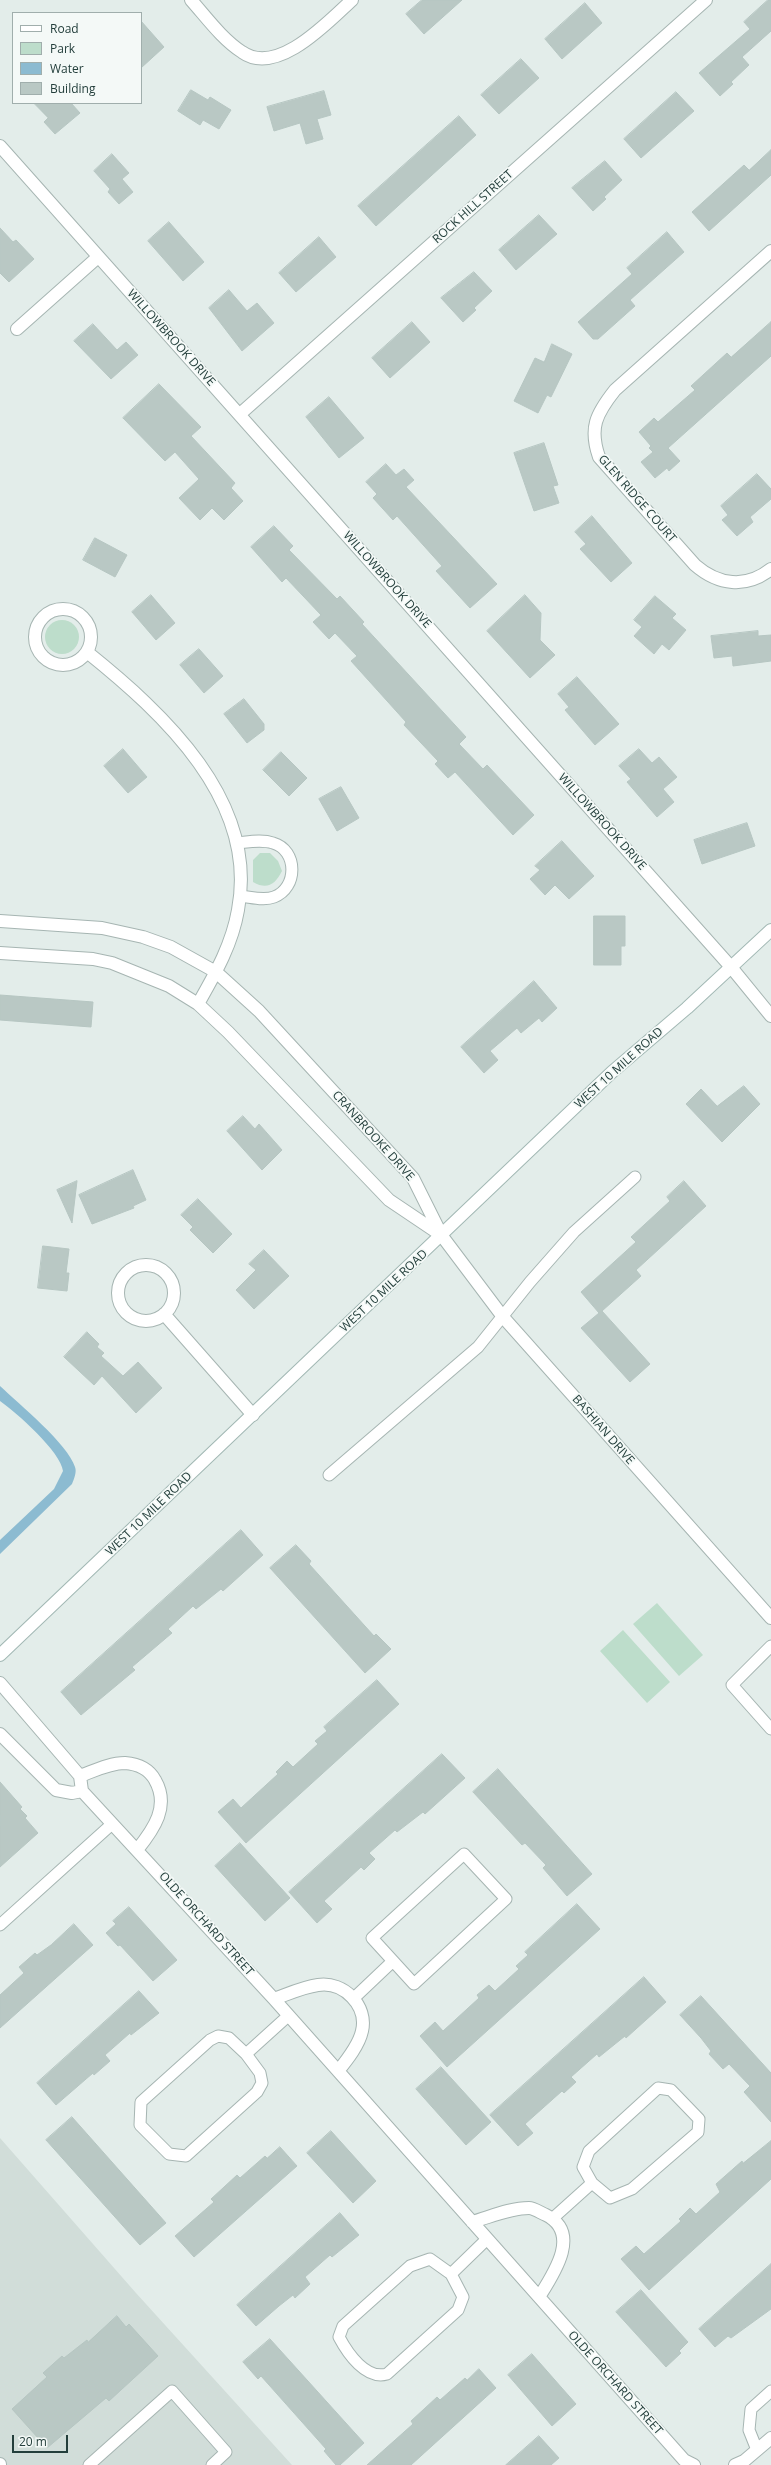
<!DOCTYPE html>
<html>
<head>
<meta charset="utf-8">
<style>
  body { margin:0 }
  #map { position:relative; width:771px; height:2465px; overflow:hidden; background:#e3edea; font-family:"Open Sans",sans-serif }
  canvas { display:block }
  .legend { position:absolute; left:12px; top:12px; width:130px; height:92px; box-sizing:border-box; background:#f4f9f7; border:1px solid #a0aeac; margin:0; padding:5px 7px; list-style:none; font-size:12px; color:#233e3b }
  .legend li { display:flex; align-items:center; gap:8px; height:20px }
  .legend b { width:20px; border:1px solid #a0aeac }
  .scale { position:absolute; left:12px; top:2435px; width:56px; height:18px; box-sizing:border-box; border:2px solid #233e3b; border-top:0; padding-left:5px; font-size:12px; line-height:14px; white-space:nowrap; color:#233e3b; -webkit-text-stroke:3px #f4f9f7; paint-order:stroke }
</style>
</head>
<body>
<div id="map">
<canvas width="771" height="2465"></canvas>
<ul class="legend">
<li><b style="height:5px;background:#fff"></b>Road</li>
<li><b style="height:11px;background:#bdddcb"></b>Park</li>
<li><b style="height:11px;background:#8cbbd1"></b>Water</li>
<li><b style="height:11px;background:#b9c8c4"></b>Building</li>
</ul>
<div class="scale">20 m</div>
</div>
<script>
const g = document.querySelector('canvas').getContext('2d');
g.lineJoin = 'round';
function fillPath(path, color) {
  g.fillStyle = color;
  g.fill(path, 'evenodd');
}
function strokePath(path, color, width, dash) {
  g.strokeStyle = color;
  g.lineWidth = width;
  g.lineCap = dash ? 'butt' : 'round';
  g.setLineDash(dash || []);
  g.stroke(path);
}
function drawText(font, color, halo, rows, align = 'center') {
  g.font = font + ' "Open Sans",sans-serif';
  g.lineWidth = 3.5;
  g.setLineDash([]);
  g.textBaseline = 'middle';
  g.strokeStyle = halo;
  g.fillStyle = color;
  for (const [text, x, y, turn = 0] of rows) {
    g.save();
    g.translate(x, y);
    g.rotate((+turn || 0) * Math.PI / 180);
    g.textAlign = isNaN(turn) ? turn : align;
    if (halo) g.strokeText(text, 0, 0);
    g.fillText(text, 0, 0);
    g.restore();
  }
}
fillPath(new Path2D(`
  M 0,2138 L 136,2293 L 292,2465 L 0,2465 Z`), '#d1ddd9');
fillPath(new Path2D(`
  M45 637a17 17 0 1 1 34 0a17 17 0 1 1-34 0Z
  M 260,853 L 270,853 L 278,861 L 282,871 C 275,885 267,890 253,882 L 253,860 Z
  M 657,1603 L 703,1655 L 679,1676 L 633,1624 Z
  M 623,1630 L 670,1682 L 647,1703 L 600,1651 Z`), '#bdddcb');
fillPath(new Path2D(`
  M 0,1386 C 19,1404 68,1444 75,1467 C 77,1472 74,1479 72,1484 L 0,1554 L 0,1540 L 54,1489 L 63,1471 C 61,1452 16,1412 0,1401 Z`), '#8cbbd1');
const building = new Path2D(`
  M 422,0 L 462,0 L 424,34 L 406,14 Z
  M 768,0 L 771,0 L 771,31 L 742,57 L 749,65 L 731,82 L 733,84 L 720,96 L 699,73 L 750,29 L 744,22 Z
  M 585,3 L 602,23 L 562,59 L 545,39 Z
  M 141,21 L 164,47 L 141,68 Z
  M 521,59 L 539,78 L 499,114 L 481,95 Z
  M 191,90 L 208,100 L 210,97 L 231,110 L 219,129 L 203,120 L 200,125 L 178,111 Z
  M 324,91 L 331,115 L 317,119 L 323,139 L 306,144 L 300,123 L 274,131 L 267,107 Z
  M 676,92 L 694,111 L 641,158 L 624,139 Z
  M 34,103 L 71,103 L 80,113 L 55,134 L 44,122 L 48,118 Z
  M 459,116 L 476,135 L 376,226 L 358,206 Z
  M 771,150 L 771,175 L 709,231 L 692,212 L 744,165 L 749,170 Z
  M 112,154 L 129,173 L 122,179 L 133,192 L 119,204 L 108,192 L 110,189 L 94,171 Z
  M 605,161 L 622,180 L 604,197 L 606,199 L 593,211 L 572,188 Z
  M 539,215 L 557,234 L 516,270 L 499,250 Z
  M 169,222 L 204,262 L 183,281 L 148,241 Z
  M 0,228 L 13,242 L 16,240 L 34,259 L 9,282 L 0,273 Z
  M 667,232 L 684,252 L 630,300 L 635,306 L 598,339 L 593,339 L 578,322 L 632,274 L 627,268 Z
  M 319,237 L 336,257 L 296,292 L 279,273 Z
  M 474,272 L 492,291 L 474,308 L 476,310 L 463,322 L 441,298 Z
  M 229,290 L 247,311 L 257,303 L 274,323 L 242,351 L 209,308 Z
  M 412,322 L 430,342 L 390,378 L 372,358 Z
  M 771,322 L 771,356 L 668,448 L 680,461 L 669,471 L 667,468 L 655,478 L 641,462 L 653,452 L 649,448 L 651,446 L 639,432 L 654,418 L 658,422 L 695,390 L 691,386 L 727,353 L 731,357 Z
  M 93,324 L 117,350 L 126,342 L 138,355 L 111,379 L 74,341 Z
  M 552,344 L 572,354 L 551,397 L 547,395 L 538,413 L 514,401 L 535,358 L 544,362 Z
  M 159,384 L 201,427 L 191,436 L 235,483 L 231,488 L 243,501 L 224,520 L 212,508 L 200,520 L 179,498 L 199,479 L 175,452 L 165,461 L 123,418 Z
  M 329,397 L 364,438 L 339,458 L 306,417 Z
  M 544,443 L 558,485 L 553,486 L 559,503 L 534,511 L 514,453 Z
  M 386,464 L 396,475 L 404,469 L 414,480 L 406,487 L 497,584 L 470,608 L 436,571 L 442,566 L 397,516 L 393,520 L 373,498 L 377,494 L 366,482 Z
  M 757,474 L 771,489 L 771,499 L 750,517 L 753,522 L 737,536 L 722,520 L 728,515 L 721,506 Z
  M 592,516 L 632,563 L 611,582 L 580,549 L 586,544 L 575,532 Z
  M 274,526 L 293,546 L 289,550 L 337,599 L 340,596 L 364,622 L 362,624 L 466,737 L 459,744 L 483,769 L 487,765 L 534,815 L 513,835 L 455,772 L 448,778 L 435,764 L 438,761 L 404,725 L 406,722 L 351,661 L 357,656 L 335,633 L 329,639 L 313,622 L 321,615 L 286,578 L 282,582 L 251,547 Z
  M 95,538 L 127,555 L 115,577 L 83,560 Z
  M 151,595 L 175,623 L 156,640 L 132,612 Z
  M 525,595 L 541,613 L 540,640 L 555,655 L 530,678 L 487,631 Z
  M 655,596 L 676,614 L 672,618 L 686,630 L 669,650 L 662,644 L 654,654 L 634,636 L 642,627 L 634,620 Z
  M 758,631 L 758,636 L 771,635 L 771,661 L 733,666 L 732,656 L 714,658 L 711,636 Z
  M 199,649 L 223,676 L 204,693 L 180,665 Z
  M 577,677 L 619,724 L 595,745 L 565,710 L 569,707 L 558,694 Z
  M 244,699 L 264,724 L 264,730 L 247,743 L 224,714 Z
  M 123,749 L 147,777 L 128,793 L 104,766 Z
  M 639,749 L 652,763 L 659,757 L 677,777 L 663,789 L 674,802 L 657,817 L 627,782 L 631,779 L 619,766 Z
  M 281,752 L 307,778 L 289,796 L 263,770 Z
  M 341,787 L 359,818 L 337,831 L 319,799 Z
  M 747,823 L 755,846 L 702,864 L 694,840 Z
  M 562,841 L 594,876 L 569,899 L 555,885 L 545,895 L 530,879 L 540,870 L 535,866 Z
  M 594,916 L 625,916 L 625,946 L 621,946 L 621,965 L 594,965 Z
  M 534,981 L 557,1008 L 542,1022 L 539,1018 L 521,1033 L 517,1028 L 490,1051 L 498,1060 L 484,1073 L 461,1047 Z
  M 0,995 L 93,1002 L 91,1027 L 0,1020 Z
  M 744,1086 L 760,1104 L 722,1142 L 686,1104 L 701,1089 L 717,1106 Z
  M 243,1116 L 255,1129 L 259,1124 L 282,1150 L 262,1170 L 227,1131 Z
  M 133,1170 L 146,1200 L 133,1206 L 134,1208 L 92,1224 L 79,1195 Z
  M 77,1181 L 72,1223 L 57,1190 Z
  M 684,1181 L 706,1206 L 636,1270 L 641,1276 L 602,1311 L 650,1364 L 630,1382 L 581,1328 L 599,1313 L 581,1292 L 636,1242 L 631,1237 L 670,1201 L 667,1197 Z
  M 198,1199 L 232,1234 L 213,1253 L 190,1230 L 193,1227 L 181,1215 Z
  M 43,1246 L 69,1249 L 66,1273 L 69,1273 L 67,1291 L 38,1288 Z
  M 264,1250 L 289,1276 L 254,1309 L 236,1290 L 256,1270 L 249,1264 Z
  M 87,1332 L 99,1344 L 97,1347 L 104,1353 L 101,1356 L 123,1376 L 138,1362 L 162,1388 L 136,1413 L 102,1376 L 94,1385 L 64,1357 Z
  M 241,1530 L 263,1555 L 223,1591 L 221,1589 L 196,1609 L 193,1606 L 168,1629 L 172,1633 L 132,1667 L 135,1670 L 81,1715 L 61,1692 Z
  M 296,1545 L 311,1561 L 309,1564 L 374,1636 L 376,1634 L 391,1649 L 365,1673 L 270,1568 Z
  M 377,1680 L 399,1704 L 246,1843 L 218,1812 L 233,1799 L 241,1808 L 278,1774 L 276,1772 L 287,1761 L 293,1767 L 318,1744 L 315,1741 L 327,1731 L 324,1727 Z
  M 442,1754 L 465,1778 L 425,1814 L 423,1812 L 397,1832 L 395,1830 L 369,1853 L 375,1859 L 364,1870 L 361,1867 L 324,1901 L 332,1909 L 317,1923 L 289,1892 Z
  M 498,1769 L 592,1874 L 567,1896 L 543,1868 L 546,1865 L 525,1843 L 522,1845 L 473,1792 Z
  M 0,1782 L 22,1807 L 20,1809 L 27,1816 L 25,1818 L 38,1833 L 0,1867 Z
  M 240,1843 L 290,1898 L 265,1921 L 215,1866 Z
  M 577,1904 L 600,1929 L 447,2067 L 420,2036 L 435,2022 L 443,2031 L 479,1998 L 477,1995 L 489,1985 L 495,1991 L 519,1969 L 516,1966 L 528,1955 L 525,1952 Z
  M 129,1907 L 177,1960 L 153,1981 L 120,1945 L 118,1946 L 106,1933 L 116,1924 L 113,1921 Z
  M 74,1924 L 93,1945 L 0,2028 L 0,1995 L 24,1973 L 19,1967 L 35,1953 L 37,1955 L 51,1945 Z
  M 644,1977 L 666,2002 L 626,2038 L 625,2036 L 599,2057 L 597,2054 L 571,2077 L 576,2082 L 564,2093 L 562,2091 L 525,2124 L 533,2133 L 518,2146 L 490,2115 Z
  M 139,1991 L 159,2013 L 131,2035 L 130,2033 L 105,2055 L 110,2061 L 94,2075 L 93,2073 L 56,2105 L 37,2083 Z
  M 701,1996 L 771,2073 L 771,2122 L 744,2092 L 750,2086 L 729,2064 L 723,2069 L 709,2054 L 711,2051 L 701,2038 L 680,2015 Z
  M 441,2067 L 491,2122 L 466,2145 L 416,2089 Z
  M 72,2117 L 166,2223 L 140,2245 L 46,2140 Z
  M 331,2131 L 376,2181 L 353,2203 L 307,2153 Z
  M 771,2141 L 771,2179 L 649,2290 L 621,2259 L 636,2246 L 644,2254 L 681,2221 L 679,2219 L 690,2208 L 696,2214 L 720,2192 L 716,2184 L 742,2161 L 743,2163 Z
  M 280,2147 L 297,2166 L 194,2257 L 175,2236 L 214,2202 L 211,2199 L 237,2175 L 240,2178 L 265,2156 L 267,2158 Z
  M 340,2213 L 359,2235 L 332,2257 L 330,2255 L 305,2277 L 310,2284 L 295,2298 L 293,2295 L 279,2306 L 256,2326 L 237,2305 Z
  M 771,2264 L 771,2309 L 731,2338 L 728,2336 L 715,2347 L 699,2329 Z
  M 641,2290 L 688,2342 L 679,2351 L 681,2353 L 666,2367 L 616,2312 Z
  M 117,2316 L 126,2327 L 129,2324 L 158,2356 L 109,2401 L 106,2398 L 47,2448 L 12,2409 L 47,2377 L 43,2373 L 62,2356 L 64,2358 L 87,2340 L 88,2342 Z
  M 270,2339 L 364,2443 L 340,2465 L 336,2465 L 324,2451 L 326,2449 L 261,2376 L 258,2379 L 243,2362 Z
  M 532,2354 L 576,2404 L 552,2426 L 508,2375 Z
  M 479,2369 L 496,2388 L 411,2465 L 367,2465 L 413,2424 L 411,2421 L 437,2397 L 440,2400 L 465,2378 L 467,2380 Z
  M 539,2436 L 559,2458 L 551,2465 L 506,2465 Z`);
fillPath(building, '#b9c8c4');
strokePath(building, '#b6c6c2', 1);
const service = new Path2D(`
  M 237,843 C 248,842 262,839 273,843 C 298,850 298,888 274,897 C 264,901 251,897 240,896
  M 329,1475 L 478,1347 L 530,1282 L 574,1232 L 635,1177
  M 771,1646 L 732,1685 L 771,1729
  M 0,1925 L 112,1824
  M 354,1998 L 393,1961 L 414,1984 L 506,1899 L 464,1854 L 372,1938 L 393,1961
  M 246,2054 L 260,2073 L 262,2083 L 257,2092 L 186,2156 L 169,2154 L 140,2125 L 141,2102 L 210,2040 L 218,2036 L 229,2038 L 246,2054 L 288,2016
  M 552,2219 L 592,2183 L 610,2198 L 632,2189 L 698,2132 L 699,2119 L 671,2090 L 658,2088 L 589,2151 L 583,2167 L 592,2183
  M 451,2274 L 463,2297 L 458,2310 L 387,2374 C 366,2380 348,2354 339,2337 L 343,2326 L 410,2266 L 430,2259 L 451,2274 L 486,2240
  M 757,2450 L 749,2430 L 751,2409 L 771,2391
  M 89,2465 L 172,2391 L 226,2452 L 212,2465`);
const minor = new Path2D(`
  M 191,0 C 207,18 222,39 242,52 C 277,77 328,22 352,0
  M 0,146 L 731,967 L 771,1016
  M 771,251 L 615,390 C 596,414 589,428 599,457 L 695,565 C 718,585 746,589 771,569
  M 17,329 L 98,257
  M 240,414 L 706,0
  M35 637a28 28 0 1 1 56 0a28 28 0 1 1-56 0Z
  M 87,652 C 163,713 259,801 238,910 C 232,945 215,974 198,1004
  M 0,921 L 102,928 L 143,937 L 171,947 L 216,972 L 259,1011 L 413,1178 L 442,1236 L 503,1317 L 771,1618
  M 0,953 L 93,959 L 112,963 L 169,986 L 198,1004 L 228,1032 L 389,1200 L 441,1235
  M118 1293a28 28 0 1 1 56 0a28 28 0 1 1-56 0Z
  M 164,1314 L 253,1415
  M 0,1683 L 80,1776 L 82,1791 L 274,1999 L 684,2460 L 694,2465
  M 0,1734 L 56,1790 L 72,1793 L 82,1791
  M 80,1776 C 94,1771 109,1763 125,1763 C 138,1764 149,1769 155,1780 C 170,1806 154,1829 137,1850
  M 274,1999 C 288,1994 303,1987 318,1985 C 344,1981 368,2006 362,2031 C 359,2045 347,2060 338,2071
  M 472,2222 C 490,2217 510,2208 529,2208 C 534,2208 541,2213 546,2215 C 582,2233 553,2275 539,2297
  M 0,2464 L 0,2465
  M 735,2465 L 744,2461 L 771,2438`);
const secondary = new Path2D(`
  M 0,1655 L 612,1072 L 687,1008 L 771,930`);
strokePath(service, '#a6b5b2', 13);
strokePath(minor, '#a6b5b2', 14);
strokePath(secondary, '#a2b8b4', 14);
strokePath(service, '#fff', 11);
strokePath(minor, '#fff', 12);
strokePath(secondary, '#fff', 12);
drawText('12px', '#233e3b', '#f4f9f7', [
  ["ROCK HILL STREET",473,207,-42],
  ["WILLOWBROOK DRIVE",171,338,48],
  ["GLEN RIDGE COURT",637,499,49],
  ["WILLOWBROOK DRIVE",387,580,48],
  ["WILLOWBROOK DRIVE",602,822,48],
  ["WEST 10 MILE ROAD",619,1068,-42],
  ["CRANBROOKE DRIVE",373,1136,48],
  ["WEST 10 MILE ROAD",384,1291,-43],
  ["BASHIAN DRIVE",603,1430,49],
  ["WEST 10 MILE ROAD",149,1514,-44],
  ["OLDE ORCHARD STREET",206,1924,48],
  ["OLDE ORCHARD STREET",615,2383,48]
]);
</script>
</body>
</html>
